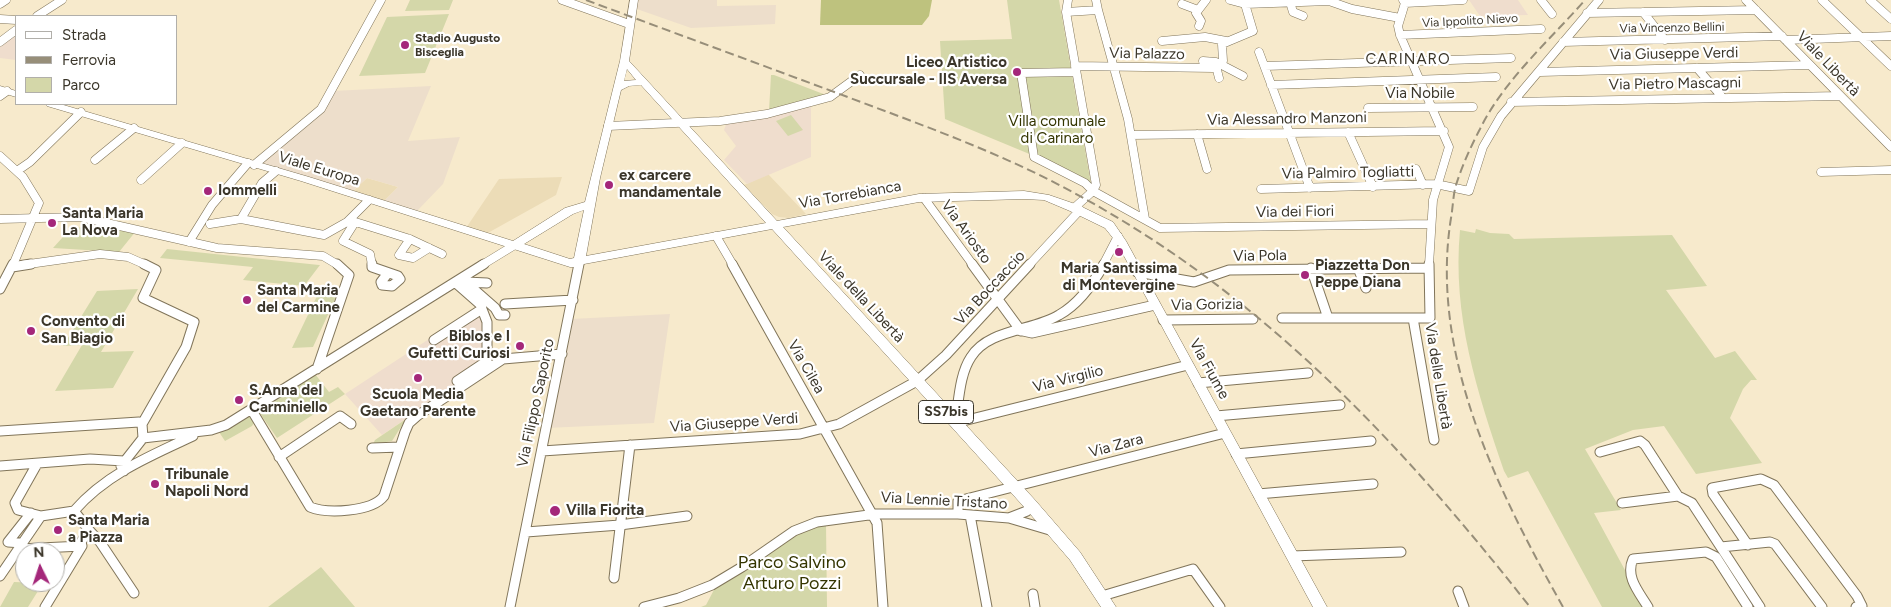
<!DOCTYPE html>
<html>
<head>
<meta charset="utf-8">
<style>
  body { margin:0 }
  #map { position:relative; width:1891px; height:607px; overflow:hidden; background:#f7eacc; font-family:Figtree,sans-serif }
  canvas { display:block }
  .legend { position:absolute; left:15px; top:15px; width:162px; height:90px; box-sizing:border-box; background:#fff; border:1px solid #b1afaa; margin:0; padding:6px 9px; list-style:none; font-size:15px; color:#3b362a }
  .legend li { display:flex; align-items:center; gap:10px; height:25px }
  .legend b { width:25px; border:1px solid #b1afaa }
  .north { position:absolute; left:15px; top:542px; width:50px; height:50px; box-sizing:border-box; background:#fff; border:1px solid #b1afaa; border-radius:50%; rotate:356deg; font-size:14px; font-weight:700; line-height:20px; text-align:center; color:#3b362a }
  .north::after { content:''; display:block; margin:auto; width:18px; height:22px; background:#a4277a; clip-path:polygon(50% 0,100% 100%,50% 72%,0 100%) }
</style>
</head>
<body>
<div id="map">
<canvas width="1891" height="607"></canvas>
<ul class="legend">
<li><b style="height:6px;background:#fff"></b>Strada</li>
<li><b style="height:6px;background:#978e79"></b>Ferrovia</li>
<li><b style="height:14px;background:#d4d7a9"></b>Parco</li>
</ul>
<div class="north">N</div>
</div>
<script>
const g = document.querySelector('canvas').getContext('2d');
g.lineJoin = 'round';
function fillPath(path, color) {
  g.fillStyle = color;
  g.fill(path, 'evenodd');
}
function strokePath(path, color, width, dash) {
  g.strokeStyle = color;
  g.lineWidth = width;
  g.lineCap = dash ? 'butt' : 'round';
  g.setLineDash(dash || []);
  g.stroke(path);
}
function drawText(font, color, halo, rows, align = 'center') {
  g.font = font + ' Figtree,sans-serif';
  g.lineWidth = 4.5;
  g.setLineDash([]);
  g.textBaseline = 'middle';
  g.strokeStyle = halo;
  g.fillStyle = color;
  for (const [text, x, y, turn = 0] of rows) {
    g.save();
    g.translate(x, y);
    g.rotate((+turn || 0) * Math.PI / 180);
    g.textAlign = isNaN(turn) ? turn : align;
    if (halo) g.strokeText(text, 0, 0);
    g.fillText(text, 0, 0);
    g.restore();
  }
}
fillPath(new Path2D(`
  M 768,174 L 806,214 L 789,218 L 779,217 L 772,214 L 744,185 Z
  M 562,177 L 556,195 L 486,234 L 466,228 L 499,179 Z
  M 367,178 L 398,187 L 384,201 L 353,191 Z`), '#ecdcb7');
fillPath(new Path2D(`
  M 636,0 L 717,0 L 717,6 L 776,5 L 775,24 L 691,28 L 634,8 Z
  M 431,86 L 408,141 L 460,137 L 443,184 L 417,211 L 384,201 L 398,187 L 367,178 L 353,191 L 258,164 L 316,118 L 333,91 Z
  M 670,314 L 654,423 L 547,428 L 571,319 Z`), '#eddecb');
fillPath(new Path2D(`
  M 1469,0 L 1518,0 L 1528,15 L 1480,16 Z
  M 16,33 L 16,60 L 0,58 L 0,44 Z
  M 811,104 L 811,157 L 747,184 L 724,160 L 736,146 L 724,130 L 727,122 Z
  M 481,305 L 488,310 L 490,362 L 382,435 L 345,394 Z`), '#efddcd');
fillPath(new Path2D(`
  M 410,0 L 453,0 L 449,10 L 405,11 Z
  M 1007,0 L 1059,0 L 1091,184 L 1027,153 L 945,119 L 940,41 L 1012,39 Z
  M 449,14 L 425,73 L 359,76 L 387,17 Z
  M 771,75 L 774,75 L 826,95 L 769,111 Z
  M 791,115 L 803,130 L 788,136 L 776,121 Z
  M 72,227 L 136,231 L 119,252 L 53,248 Z
  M 1476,229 L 1490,233 L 1509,234 L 1514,239 L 1672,235 L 1707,286 L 1666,290 L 1715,358 L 1735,351 L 1757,380 L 1751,380 L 1743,389 L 1730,418 L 1762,463 L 1696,474 L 1664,426 L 1633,430 L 1585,449 L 1621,510 L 1594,513 L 1645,607 L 1602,607 L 1528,471 L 1508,478 L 1504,471 C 1477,391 1452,316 1460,230 L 1475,233 Z
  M 167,249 L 319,265 L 320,265 L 304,286 L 243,280 L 253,267 L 160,258 Z
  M 138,289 L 101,352 L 134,351 L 113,388 L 55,391 L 82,345 L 63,346 L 97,291 Z
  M 337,295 L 313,347 L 292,348 L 317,296 Z
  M 315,374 L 329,392 L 338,387 L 345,394 L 277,438 L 259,412 L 261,406 Z
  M 248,412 L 256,420 L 252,426 L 225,441 L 219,432 Z
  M 406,419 L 392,441 L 373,444 L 375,440 Z
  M 826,524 L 827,607 L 701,607 L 706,605 L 716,586 L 805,528 Z
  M 321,567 L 355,607 L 268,607 Z
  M 14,582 L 43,583 L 28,607 L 0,607 Z`), '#d4d7a9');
fillPath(new Path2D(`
  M 821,0 L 932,0 L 929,16 L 922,25 L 820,25 Z`), '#bec27e');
const minorFar1 = new Path2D(`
  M 562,0 L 629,24
  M 1068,0 L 1066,12 L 1096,185 L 1093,191 L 1074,208
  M 1230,0 L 1245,4 L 1329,1 L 1352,9 L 1400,18
  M 1403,0 L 1405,3 L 1398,26 L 1400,35 L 1449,147 L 1433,200 L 1429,265
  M 1541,0 L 1552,14
  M 1746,0 L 1891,147
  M 1822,0 L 1891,66
  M 1870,0 L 1891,19
  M 1290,2 L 1293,12 L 1303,16
  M 1405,3 L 1463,0
  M 0,4 L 6,0
  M 1182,4 L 1198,10
  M 1098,10 L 1128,119 L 1145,219
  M 1066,12 L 1098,10 L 1096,0
  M 1643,12 L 1665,40
  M 1587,13 L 1756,10
  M 37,16 L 62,0
  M 0,19 L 16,20
  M 1199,26 L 1201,21 L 1196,13 L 1206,0
  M 1400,35 L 1541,29
  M 1786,40 L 1891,36
  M 1162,41 L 1205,37 L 1226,41
  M 0,42 L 16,30
  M 1563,42 L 1782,36
  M 1259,52 L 1310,188
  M 1203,61 L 1216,62 L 1243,76
  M 1075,66 L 1214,68 L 1223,61 L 1222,44 L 1253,31 L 1245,4
  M 1216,66 L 1219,78
  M 1265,66 L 1511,58
  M 1697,68 L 1723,98
  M 1076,72 L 1021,73 L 1034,157 L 1085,183 L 1093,191 L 1160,228 L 1430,224
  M 1540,72 L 1810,65
  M 1271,85 L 1496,77
  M 0,96 L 7,91
  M 1511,102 L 1840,96
  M 1368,108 L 1473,107
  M 608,126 L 720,121 L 767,114 L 830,97 L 860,75
  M 1348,132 L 1373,187
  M 1197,134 L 1207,169
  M 1131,135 L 1444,131
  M 0,156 L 23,177 L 39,203 L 13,265
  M 95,160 L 134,128
  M 254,165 L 321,109 L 381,0
  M 1416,169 L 1423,185
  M 17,171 L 30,162 L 81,112
  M 276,171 L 262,183 L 241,219 L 324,235 L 347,222 L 369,200
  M 1821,172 L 1891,170
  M 141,180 L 182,143
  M 1261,189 L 1436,184 L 1469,191 L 1483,147 L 1501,116 L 1599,0
  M 924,198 L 973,265
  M 0,219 L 80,217 L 217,248 L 323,256 L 338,265
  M 349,220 L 410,239 L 442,254
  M 355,222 L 343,241 L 370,254 L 372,265
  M 210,224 L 241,219
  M 716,236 L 733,265
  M 410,239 L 399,255 L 413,258 L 429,248
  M 189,242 L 212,205 L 248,163
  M 22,265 L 100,254 L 128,257 L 146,265
  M 482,265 L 513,246
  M 579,265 L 579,263
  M 1029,265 L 1080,210
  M 1103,265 L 1118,236`);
const minor = new Path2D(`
  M 372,264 L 372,267 L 398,276 L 400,279 L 392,286 L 382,285 L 381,282 L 388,273
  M 732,264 L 877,523 L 883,607
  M 972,264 L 1021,331
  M 1104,264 C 1093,284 1079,304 1059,315 C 1033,331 988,329 971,357 C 959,375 959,402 955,423 L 1188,365
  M 12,267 L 31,264
  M 1311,268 L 1328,318
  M 1358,268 L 1366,288
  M 1137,272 L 1194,282 L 1229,270 L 1428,268
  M 462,279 L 495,308 L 499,315 L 505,315
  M 466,282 L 487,283
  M 0,289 L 13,264
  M 505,304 L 573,300
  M 1282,318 L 1430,318 L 1429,264
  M 1413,318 L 1434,440
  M 1163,320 L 1253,319
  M 1023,331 L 1032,333 L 1155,305
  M 434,340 L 482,309 L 481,305 L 456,283
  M 317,369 L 349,275 L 337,264
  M 457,381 L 487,361 L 487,322 L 482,309
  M 1198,383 L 1308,373
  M 251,409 L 310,507 C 327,514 372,512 384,496 L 405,432 L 409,423 L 417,416 L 503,359 L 562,354
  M 1216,416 L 1340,405
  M 142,424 L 186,347 L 194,322 L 143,298 L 156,270 L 144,264
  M 0,431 L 139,422 L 142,424 L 143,438
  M 372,448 L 400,447
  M 542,451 L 800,434 L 839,424 L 917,381 L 946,355 L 1030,264
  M 1600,452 L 1640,441 L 1645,445 L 1678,496
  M 1236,454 L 1371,441
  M 279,457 L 340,416 L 351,424
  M 37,464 L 15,503 L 18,510 L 41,516
  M 0,466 L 90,459 L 124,461
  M 124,471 L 121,466 L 143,438 L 211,430 L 226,425 L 484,264
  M 1258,494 L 1373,484
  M 1622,503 L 1678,496 L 1692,503 L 1760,607
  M 74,511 C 106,474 150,456 193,436
  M 958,514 L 958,501 L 1225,433
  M 970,515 L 987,607
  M 1009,518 L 1027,511 L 1030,504
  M 89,530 L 100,542 L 134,593
  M 526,532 L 620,525 L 687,516
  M 22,543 L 8,542 L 31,513
  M 1748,545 L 1713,494 L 1712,488 L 1761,479 L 1774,485 L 1857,596 L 1862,606 L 1856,607
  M 1721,547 L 1770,542 L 1775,544 L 1822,607
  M 20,549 L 82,546
  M 1292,556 L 1401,552
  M 0,576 L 41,516 L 74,511
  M 614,578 L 630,445
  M 1458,591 L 1464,607
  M 1033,594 L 1035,607
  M 1102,596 L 1193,569 L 1220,607
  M 45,607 L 82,546 L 81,542 L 89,530 L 74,511
  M 510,607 L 579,264
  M 644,607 L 679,598 L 712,585 L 742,567 L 794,531 L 817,522 L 876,514 L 958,514 L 1009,518 L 1053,531
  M 1648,607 C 1639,592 1625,577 1633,559 L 1706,552 L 1716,557 L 1748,607`);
const major = new Path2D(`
  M 630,0 L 638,0 L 629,61 L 777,221 L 919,194 L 1024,191 L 1049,195 L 1078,205 L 1113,222 L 1126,241 L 1327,607 L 1313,607 L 1117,243 L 1105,228 L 1070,211 L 1044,200 L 1024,199 L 919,202 L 783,227 L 1035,500 L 1080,552 L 1116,607 L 1101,607 L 1070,560 L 1025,508 L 772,229 L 584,264 L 579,267 L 570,267 L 301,181 L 47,106 L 45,104 L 60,104 L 309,177 L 513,241 L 565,208 L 585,202 L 620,61 ZM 627,69 L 636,80 L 624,81 ZM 641,85 L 766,223 L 586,256 L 600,178 L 621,90 L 629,86 ZM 584,210 L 574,258 L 570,259 L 524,244 L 573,214 Z
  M 0,86 L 16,91 L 16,97 L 0,92 Z`);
strokePath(minorFar1, '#81755a', 9);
strokePath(minor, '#81755a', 11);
strokePath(major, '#81755a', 1);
strokePath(minorFar1, '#fff', 8);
strokePath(minor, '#fff', 9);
fillPath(major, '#fff');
strokePath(new Path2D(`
  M 586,0 C 672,32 759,64 845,96 C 919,124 993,150 1063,187 C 1257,289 1396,437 1530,607
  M 1563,607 C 1498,491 1429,355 1451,218 C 1453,207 1453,195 1456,185 C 1462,166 1471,146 1480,129 C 1504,80 1550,40 1585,0`), '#978e79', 2, [9, 4.5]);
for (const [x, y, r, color] of [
  [405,45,5,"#a4277a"],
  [1017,72,5,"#a4277a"],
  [609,185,5,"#a4277a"],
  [208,191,5,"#a4277a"],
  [52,223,5,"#a4277a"],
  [1119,252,5,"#a4277a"],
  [1305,275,5,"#a4277a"],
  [247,300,5,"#a4277a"],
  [31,331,5,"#a4277a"],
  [520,346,5,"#a4277a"],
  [418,378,5,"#a4277a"],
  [239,400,5,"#a4277a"],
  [155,484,5,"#a4277a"],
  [555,511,6,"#a4277a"],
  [58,530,5,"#a4277a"]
]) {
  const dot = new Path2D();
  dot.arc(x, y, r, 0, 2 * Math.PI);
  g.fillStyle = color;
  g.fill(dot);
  strokePath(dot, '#fff', 2);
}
drawText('12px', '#3b362a', '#fff', [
  ["Via Ippolito Nievo",1470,21,-3],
  ["Via Vincenzo Bellini",1672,28,-1]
]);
drawText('bold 12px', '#3b362a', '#fff', [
  ["Stadio Augusto",415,38],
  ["Bisceglia",415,52]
], 'left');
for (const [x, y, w] of [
  [946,412,55]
]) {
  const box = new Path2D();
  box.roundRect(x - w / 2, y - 11.5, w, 23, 4);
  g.fillStyle = '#fff';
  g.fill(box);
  strokePath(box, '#3b362a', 1);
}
drawText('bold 14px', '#3b362a', null, [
  ["SS7bis",946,412]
]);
drawText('15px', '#3b362a', '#fff', [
  ["Via Palazzo",1147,54,1],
  ["Via Giuseppe Verdi",1674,54,-1],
  ["Viale Libertà",1828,64,46],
  ["Via Pietro Mascagni",1675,84,-1],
  ["Via Nobile",1420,94],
  ["Via Alessandro Manzoni",1287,119,-1],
  ["Viale Europa",319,169,17],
  ["Via Palmiro Togliatti",1348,173,-1],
  ["Via Torrebianca",850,195,-10],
  ["Via dei Fiori",1295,212,-1],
  ["Via Ariosto",966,232,54],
  ["Via Pola",1260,256,-1],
  ["Via Boccaccio",990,288,-47],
  ["Viale della Libertà",861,297,47],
  ["Via Gorizia",1207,305,-1],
  ["Via Cilea",806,367,60],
  ["Via Fiume",1209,369,61],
  ["Via delle Libertà",1438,376,81],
  ["Via Virgilio",1068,379,-14],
  ["Via Filippo Saporito",536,403,-78],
  ["Via Giuseppe Verdi",734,423,-4],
  ["Via Zara",1116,446,-15],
  ["Via Lennie Tristano",944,501,3]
]);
g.letterSpacing = '1px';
drawText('15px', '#3b362a', '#fff', [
  ["CARINARO",1408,60]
]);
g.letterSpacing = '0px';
drawText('bold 15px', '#3b362a', '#fff', [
  ["Liceo Artistico",1007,63,"right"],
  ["Succursale - IIS Aversa",1007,80,"right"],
  ["ex carcere",619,176],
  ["mandamentale",619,193],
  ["Iommelli",218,191],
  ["Santa Maria",62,214],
  ["La Nova",62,231],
  ["Piazzetta Don",1315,266],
  ["Peppe Diana",1315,283],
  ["Maria Santissima",1119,269,"center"],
  ["di Montevergine",1119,286,"center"],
  ["Santa Maria",257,291],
  ["del Carmine",257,308],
  ["Convento di",41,322],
  ["San Biagio",41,339],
  ["Biblos e I",510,337,"right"],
  ["Gufetti Curiosi",510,354,"right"],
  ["S.Anna del",249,391],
  ["Carminiello",249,408],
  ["Scuola Media",418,395,"center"],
  ["Gaetano Parente",418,412,"center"],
  ["Tribunale",165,475],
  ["Napoli Nord",165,492],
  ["Villa Fiorita",566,511],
  ["Santa Maria",68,521],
  ["a Piazza",68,538]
], 'left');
drawText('15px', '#343500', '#fff', [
  ["Villa comunale",1057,122],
  ["di Carinaro",1057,139]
]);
drawText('18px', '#343500', '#fff', [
  ["Parco Salvino",792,563],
  ["Arturo Pozzi",792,584]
]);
</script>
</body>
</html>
